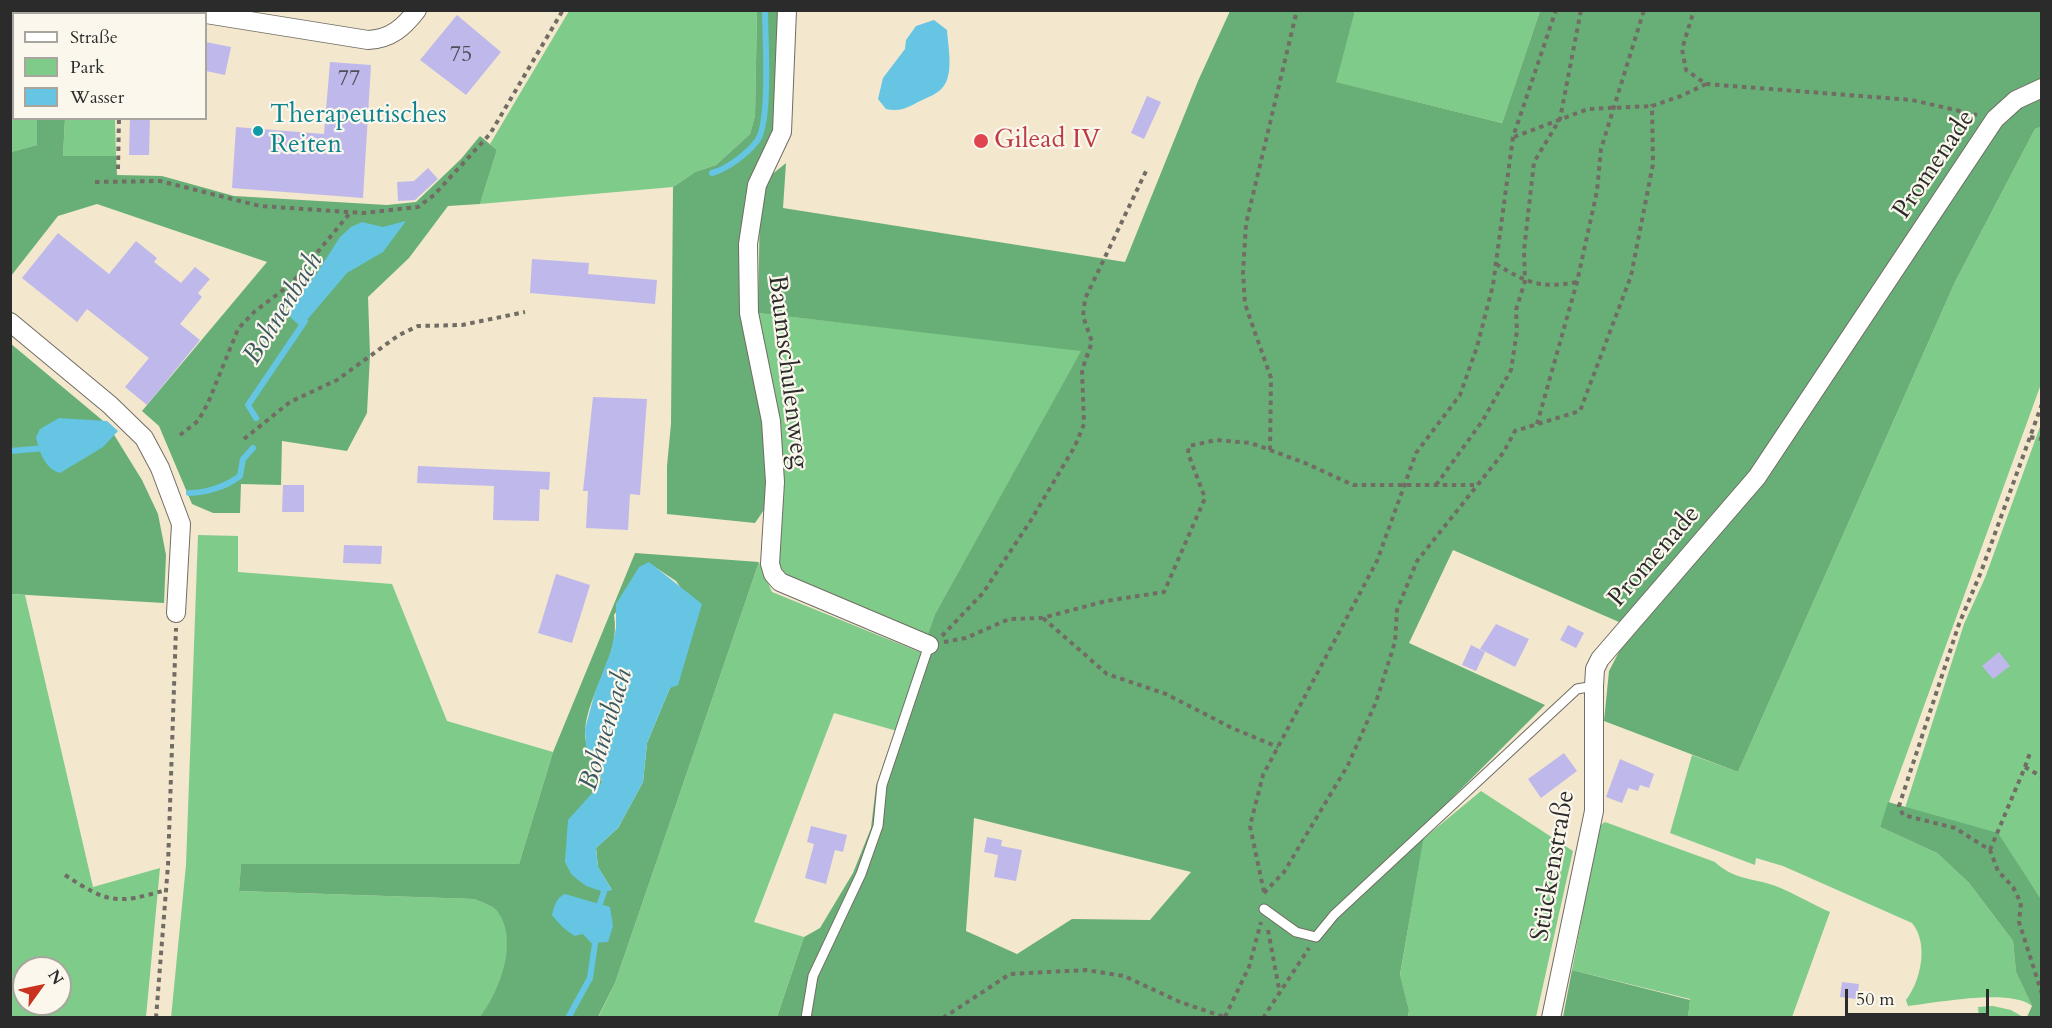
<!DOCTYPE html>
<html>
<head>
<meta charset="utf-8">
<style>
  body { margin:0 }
  #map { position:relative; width:2052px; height:1028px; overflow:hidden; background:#f3e7ce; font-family:Cardo,serif }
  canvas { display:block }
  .frame { position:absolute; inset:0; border:12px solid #2b2b2b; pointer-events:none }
  .legend { position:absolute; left:12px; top:12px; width:195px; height:108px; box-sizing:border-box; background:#fbf7ec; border:2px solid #a8a59f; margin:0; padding:8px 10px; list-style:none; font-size:18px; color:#2b2b2b }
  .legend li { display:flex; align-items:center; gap:12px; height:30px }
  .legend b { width:30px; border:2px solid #a8a59f }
  .north { position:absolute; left:12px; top:956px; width:60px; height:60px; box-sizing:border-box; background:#fbf7ec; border:2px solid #a8a59f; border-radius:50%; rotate:57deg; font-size:16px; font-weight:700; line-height:24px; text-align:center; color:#2b2b2b }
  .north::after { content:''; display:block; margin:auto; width:21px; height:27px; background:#c8321e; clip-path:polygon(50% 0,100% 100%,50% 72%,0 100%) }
  .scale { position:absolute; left:1845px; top:989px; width:144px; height:27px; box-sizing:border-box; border:3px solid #2b2b2b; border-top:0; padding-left:8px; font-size:18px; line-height:21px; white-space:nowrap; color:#2b2b2b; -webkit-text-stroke:4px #fbf7ec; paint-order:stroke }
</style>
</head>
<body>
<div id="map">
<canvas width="2052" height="1028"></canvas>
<div class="frame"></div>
<ul class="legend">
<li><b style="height:8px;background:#fff"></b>Straße</li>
<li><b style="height:16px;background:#7fcb8a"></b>Park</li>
<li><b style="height:16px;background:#65c5e3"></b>Wasser</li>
</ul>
<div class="north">N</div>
<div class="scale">50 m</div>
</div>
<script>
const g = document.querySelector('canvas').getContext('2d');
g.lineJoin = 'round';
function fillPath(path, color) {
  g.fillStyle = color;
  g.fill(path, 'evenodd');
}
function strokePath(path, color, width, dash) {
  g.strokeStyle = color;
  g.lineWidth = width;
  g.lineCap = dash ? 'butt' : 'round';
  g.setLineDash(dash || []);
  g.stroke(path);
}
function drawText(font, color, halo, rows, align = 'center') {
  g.font = font + ' Cardo,serif';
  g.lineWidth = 4.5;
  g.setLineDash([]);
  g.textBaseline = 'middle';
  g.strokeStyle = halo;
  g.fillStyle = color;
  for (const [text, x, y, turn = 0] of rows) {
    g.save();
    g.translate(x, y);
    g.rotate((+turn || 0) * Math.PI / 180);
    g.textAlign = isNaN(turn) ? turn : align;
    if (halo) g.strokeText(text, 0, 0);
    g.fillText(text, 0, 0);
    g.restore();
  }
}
fillPath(new Path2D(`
  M 569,11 L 757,11 L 755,116 L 750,134 L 716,165 L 695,172 L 673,187 L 480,204 L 497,150 L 490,144 Z
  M 1355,11 L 1540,11 L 1502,123 L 1335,82 Z
  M 10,38 L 13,38 L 14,118 L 37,119 L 37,145 L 11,152 Z
  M 65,119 L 115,119 L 116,156 L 63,156 Z
  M 2041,127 L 2041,384 L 1880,827 L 1937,853 L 1969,883 L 2013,941 L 2016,972 L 2032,1006 C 2010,988 1936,1003 1908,1006 L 1906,1000 C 1921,981 1929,943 1912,923 L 1783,866 L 1756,858 L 1755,865 L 1670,833 L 1692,755 L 1738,772 L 1955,282 L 2035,129 Z
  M 758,313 L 1082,350 L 935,614 L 927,639 L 783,579 L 774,561 Z
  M 2041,424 L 2041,899 L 1998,834 L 1905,808 L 1964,624 L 1985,578 Z
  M 198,535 L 238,536 L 238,572 L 392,584 L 447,721 L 553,752 L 519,864 L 241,865 L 239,891 L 474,899 C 481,902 494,906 499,912 C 519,941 499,993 480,1018 L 171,1018 L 186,865 Z
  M 759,562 L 772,592 L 922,653 L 897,731 L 834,713 L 754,922 L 804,937 L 777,1017 L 598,1018 L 615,983 Z
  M 11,594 L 25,595 L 93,887 L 160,868 L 146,1017 L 11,1018 ZM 24,968 L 60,968 L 60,1004 L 24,1004 Z
  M 1481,791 L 1573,851 L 1536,1017 L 1408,1017 L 1409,1010 L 1400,976 L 1423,839 Z
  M 1605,822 L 1715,862 C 1731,877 1746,878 1766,883 C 1788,889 1809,903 1830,912 L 1792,1017 L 1688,1017 L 1690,999 L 1572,970 L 1599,826 Z
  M 1993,1006 L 2011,1010 L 2023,1017 L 1979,1017 L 1978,1007 Z`), '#7fcb8a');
fillPath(new Path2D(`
  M 757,11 L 781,11 L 780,116 L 743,248 L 767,422 L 768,504 L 755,523 L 667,514 L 667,466 L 671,424 L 673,187 L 695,172 L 716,165 L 750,134 L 755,116 Z
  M 1230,11 L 1355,11 L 1336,82 L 1502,123 L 1540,11 L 2041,11 L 2041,127 L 2035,129 L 1955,282 L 1738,772 L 1604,721 L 1609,671 L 1620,650 L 1635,633 L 1619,622 L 1453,550 L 1409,643 L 1545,705 L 1426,824 L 1400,975 L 1409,1010 L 1408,1017 L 777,1017 L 804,937 L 820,928 L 853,873 L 871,828 L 876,786 L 935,614 L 1081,351 L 758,313 L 760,202 L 770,176 L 786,163 L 783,208 L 1125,262 L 1198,81 ZM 974,818 L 1191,872 L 1150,920 L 1072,919 L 1017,954 L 966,931 Z
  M 37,119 L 65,119 L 63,156 L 116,156 L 117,175 L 162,176 L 234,196 L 387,205 L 416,202 L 461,159 L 480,136 L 497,150 L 480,204 L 448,206 L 409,258 L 368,297 L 370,355 L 367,413 L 347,451 L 282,441 L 281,485 L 241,484 L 240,513 L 213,513 L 192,504 L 159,426 L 142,411 L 267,262 L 97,204 L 58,216 L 11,276 L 11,152 L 37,145 Z
  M 10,343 L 108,425 L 142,480 L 158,514 L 166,555 L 164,603 L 11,594 Z
  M 635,553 L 759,562 L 615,983 L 598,1017 L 480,1017 C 499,992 519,941 498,912 C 494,906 481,902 474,899 L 239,891 L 241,864 L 519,864 L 553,752 ZM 649,563 L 676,581 L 681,588 L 670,688 L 647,743 L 643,782 L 618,828 L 596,848 L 598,867 L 612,890 C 589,887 575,884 565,861 L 602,782 C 598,763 584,750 585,731 C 588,691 621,655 614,615 Z
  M 1888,802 L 1998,833 L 2041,899 L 2041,1017 L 2027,1017 L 2032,1006 L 2016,972 L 2013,941 L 1969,883 L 1937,853 L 1880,827 Z
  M 1572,970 L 1690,1000 L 1688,1017 L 1563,1017 Z`), '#67af76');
fillPath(new Path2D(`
  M 934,20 L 947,30 C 948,46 954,74 943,87 C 938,94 926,98 918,102 C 907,108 899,112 886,109 L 878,99 L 883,78 L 905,49 L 906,40 L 916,26 Z
  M 406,221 L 383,252 L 347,273 L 301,327 L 286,313 L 289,306 L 315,276 L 340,237 L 351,227 L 362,222 L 383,227 Z
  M 59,418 L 107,421 L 118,431 L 103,447 L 60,473 C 45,469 39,451 36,437 L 40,429 Z
  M 649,562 L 702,604 L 678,685 L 670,688 L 647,743 L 643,782 L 618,828 L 596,848 L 598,867 L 612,890 L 604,892 L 586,886 L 571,874 L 565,861 L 568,820 L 602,782 L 599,768 L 586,746 L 585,729 L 595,692 L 611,651 L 616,628 L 616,604 L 639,567 Z
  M 565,894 L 610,907 L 613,926 L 608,942 L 591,943 L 583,934 L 575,936 C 566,931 558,923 552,915 C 554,906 557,897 565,894 Z`), '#65c5e3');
strokePath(new Path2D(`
  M 712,173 C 727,169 747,154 757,141 C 771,123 765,36 765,10
  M 256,418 L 248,405 L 305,321
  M 10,451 L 46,448
  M 189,493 C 206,493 227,486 240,476 L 243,459 L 253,448
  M 598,909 L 604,892 L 601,886
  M 568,1018 L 590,978 L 596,937`), '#65c5e3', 6);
fillPath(new Path2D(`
  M 457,15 L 501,52 L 466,95 L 420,60 Z
  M 206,42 L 231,47 L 225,75 L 206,71 Z
  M 330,62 L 371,65 L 363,198 L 232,188 L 236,127 L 324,134 Z
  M 1147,96 L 1161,102 L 1144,139 L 1131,133 Z
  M 130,118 L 150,118 L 149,155 L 129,155 Z
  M 428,168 L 438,179 L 415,200 L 398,201 L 397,182 L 414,181 Z
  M 58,233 L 109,274 L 136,241 L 157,258 L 154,262 L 181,283 L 195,267 L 210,279 L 198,293 L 202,297 L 180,324 L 200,340 L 147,405 L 125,387 L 149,358 L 87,309 L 77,322 L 22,278 Z
  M 532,259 L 589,263 L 588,274 L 657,280 L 655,304 L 530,293 Z
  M 593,397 L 647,399 L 640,495 L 630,494 L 628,530 L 586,528 L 588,491 L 583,491 Z
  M 418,466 L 550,472 L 549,490 L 540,489 L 539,521 L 493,520 L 494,486 L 417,483 Z
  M 283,485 L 304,485 L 304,512 L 282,512 Z
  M 344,545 L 382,546 L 381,564 L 343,563 Z
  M 556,574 L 590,585 L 572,643 L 538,633 Z
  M 1496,624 L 1529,639 L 1515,667 L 1480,649 Z
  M 1568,625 L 1584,633 L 1576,648 L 1560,640 Z
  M 1471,645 L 1485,652 L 1476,671 L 1462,665 Z
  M 1999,652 L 2010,666 L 1993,679 L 1982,666 Z
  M 1564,753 L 1577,771 L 1541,798 L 1528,779 Z
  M 1620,759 L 1654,774 L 1649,788 L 1640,785 L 1638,791 L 1628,788 L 1622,803 L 1606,797 Z
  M 811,826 L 847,835 L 843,852 L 835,850 L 826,884 L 805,878 L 814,844 L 807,842 Z
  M 987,837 L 1002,840 L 1001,846 L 1022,850 L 1016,881 L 994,877 L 998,855 L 984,852 Z
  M 1842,982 L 1859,984 L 1857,999 L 1840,997 Z`), '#bfb9eb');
const lane = new Path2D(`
  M 1264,909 L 1296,932 L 1316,937 L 1334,915 L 1577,689 L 1594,686
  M 806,1018 L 813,976 L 861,874 L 878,826 L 882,785 L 929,645`);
const street = new Path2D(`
  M 787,10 L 782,132 L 757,185 L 748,244 L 749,313 L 771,421 L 775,482 L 770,564 L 773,574 L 780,582 L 929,645
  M 142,14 L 170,14
  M 206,14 L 368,40 C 391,39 404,27 417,10
  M 10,20 L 14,20
  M 10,322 L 110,405 L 144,438 L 160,468 L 181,524 L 176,613
  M 1551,1018 L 1594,811 L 1594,686 L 1595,669 L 1600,659 L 1757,477 L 1995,119 L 2016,100 L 2042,88`);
strokePath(lane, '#716d64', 11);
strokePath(street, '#716d64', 20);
strokePath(new Path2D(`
  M 1706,84 L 1912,100 L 1977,115
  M 1514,137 L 1588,109 L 1652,106
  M 118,169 L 119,118
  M 95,182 L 160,181 L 260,206 L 363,213 L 418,207 L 434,195 L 490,134 L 563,10
  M 1496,264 C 1527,283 1541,289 1577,282
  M 2042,404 L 1981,572 L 1959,624 L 1899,806 L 1903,815 L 1955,828 L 1990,850 L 1998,871 L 2013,887 L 2021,903 L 2019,922 L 2042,994
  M 1537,424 L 1577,282 L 1597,191 L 1601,149 L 1644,10
  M 180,435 L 198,421 L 208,403 L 238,329 L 254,312 L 291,284 L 350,213
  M 2030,437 L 2042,439
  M 244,439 L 290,402 L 337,380 L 399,335 L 418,326 L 462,325 L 525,312
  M 1270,450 L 1271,378 L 1245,304 L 1243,273 L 1246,224 L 1297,10
  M 1436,485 L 1483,420 L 1511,370 L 1517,331 L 1516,310 L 1525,281 L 1524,250 L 1534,162 L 1560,119 L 1581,10
  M 1043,618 L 1107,674 L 1166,694 L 1232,728 L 1278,747
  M 942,636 L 983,593 L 1031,520 L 1075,446 L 1084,424 L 1082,370 L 1092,342 L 1083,316 L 1085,299 L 1147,169
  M 944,642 L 966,638 L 1009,619 L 1042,618 L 1106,601 L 1164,592 L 1205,498 L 1188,453 L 1189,446 L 1216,440 L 1251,443 L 1305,463 L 1353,485 L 1474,485
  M 2041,711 L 2042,711
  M 2025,767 L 2030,753
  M 1990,850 L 2025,767 L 2042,777
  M 65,875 C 109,904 117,904 166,890
  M 1264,892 L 1250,826 L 1263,775 L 1377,561 L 1416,453 L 1460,395 L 1477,347 L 1493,285 L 1513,137 L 1556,10
  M 1264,893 L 1284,872 L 1348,765 L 1376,702 L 1395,642 L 1397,610 L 1417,561 L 1503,453 L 1515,431 L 1580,411 L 1631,276 L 1653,164 L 1652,106 L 1681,96 L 1706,84 L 1686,70 L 1682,49 L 1694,10
  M 1268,930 L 1280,994
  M 1225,1017 L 1249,967 L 1261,922
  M 156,1018 L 168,865 L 176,628
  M 943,1018 L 1010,974 L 1086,970 L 1124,976 L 1180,1002 L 1227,1018
  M 1263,1018 L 1309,948`), '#716d64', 4, [4.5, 4.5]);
strokePath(lane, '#fff', 9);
strokePath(street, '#fff', 18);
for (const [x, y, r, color] of [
  [258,131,6,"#0f9aa8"],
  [981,141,8,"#e0444e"]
]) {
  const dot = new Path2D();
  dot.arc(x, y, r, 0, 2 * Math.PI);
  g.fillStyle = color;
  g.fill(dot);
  strokePath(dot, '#fbf7ec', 2);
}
drawText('22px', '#504e5b', null, [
  ["75",461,56],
  ["77",349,80]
]);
drawText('26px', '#0d838f', '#fbf7ec', [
  ["Therapeutisches",270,116],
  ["Reiten",270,146]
], 'left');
drawText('26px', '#be3a42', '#fbf7ec', [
  ["Gilead IV",994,141]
], 'left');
drawText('26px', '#2b2b2b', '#fbf7ec', [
  ["Promenade",1935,165,-56],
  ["Baumschulenweg",787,372,83],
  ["Promenade",1655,557,-49],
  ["Stückenstraße",1554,866,-80]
]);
drawText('italic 27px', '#3c5962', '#fbf7ec', [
  ["Bohnenbach",284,309,-58],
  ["Bohnenbach",607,730,-73]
]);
</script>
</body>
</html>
